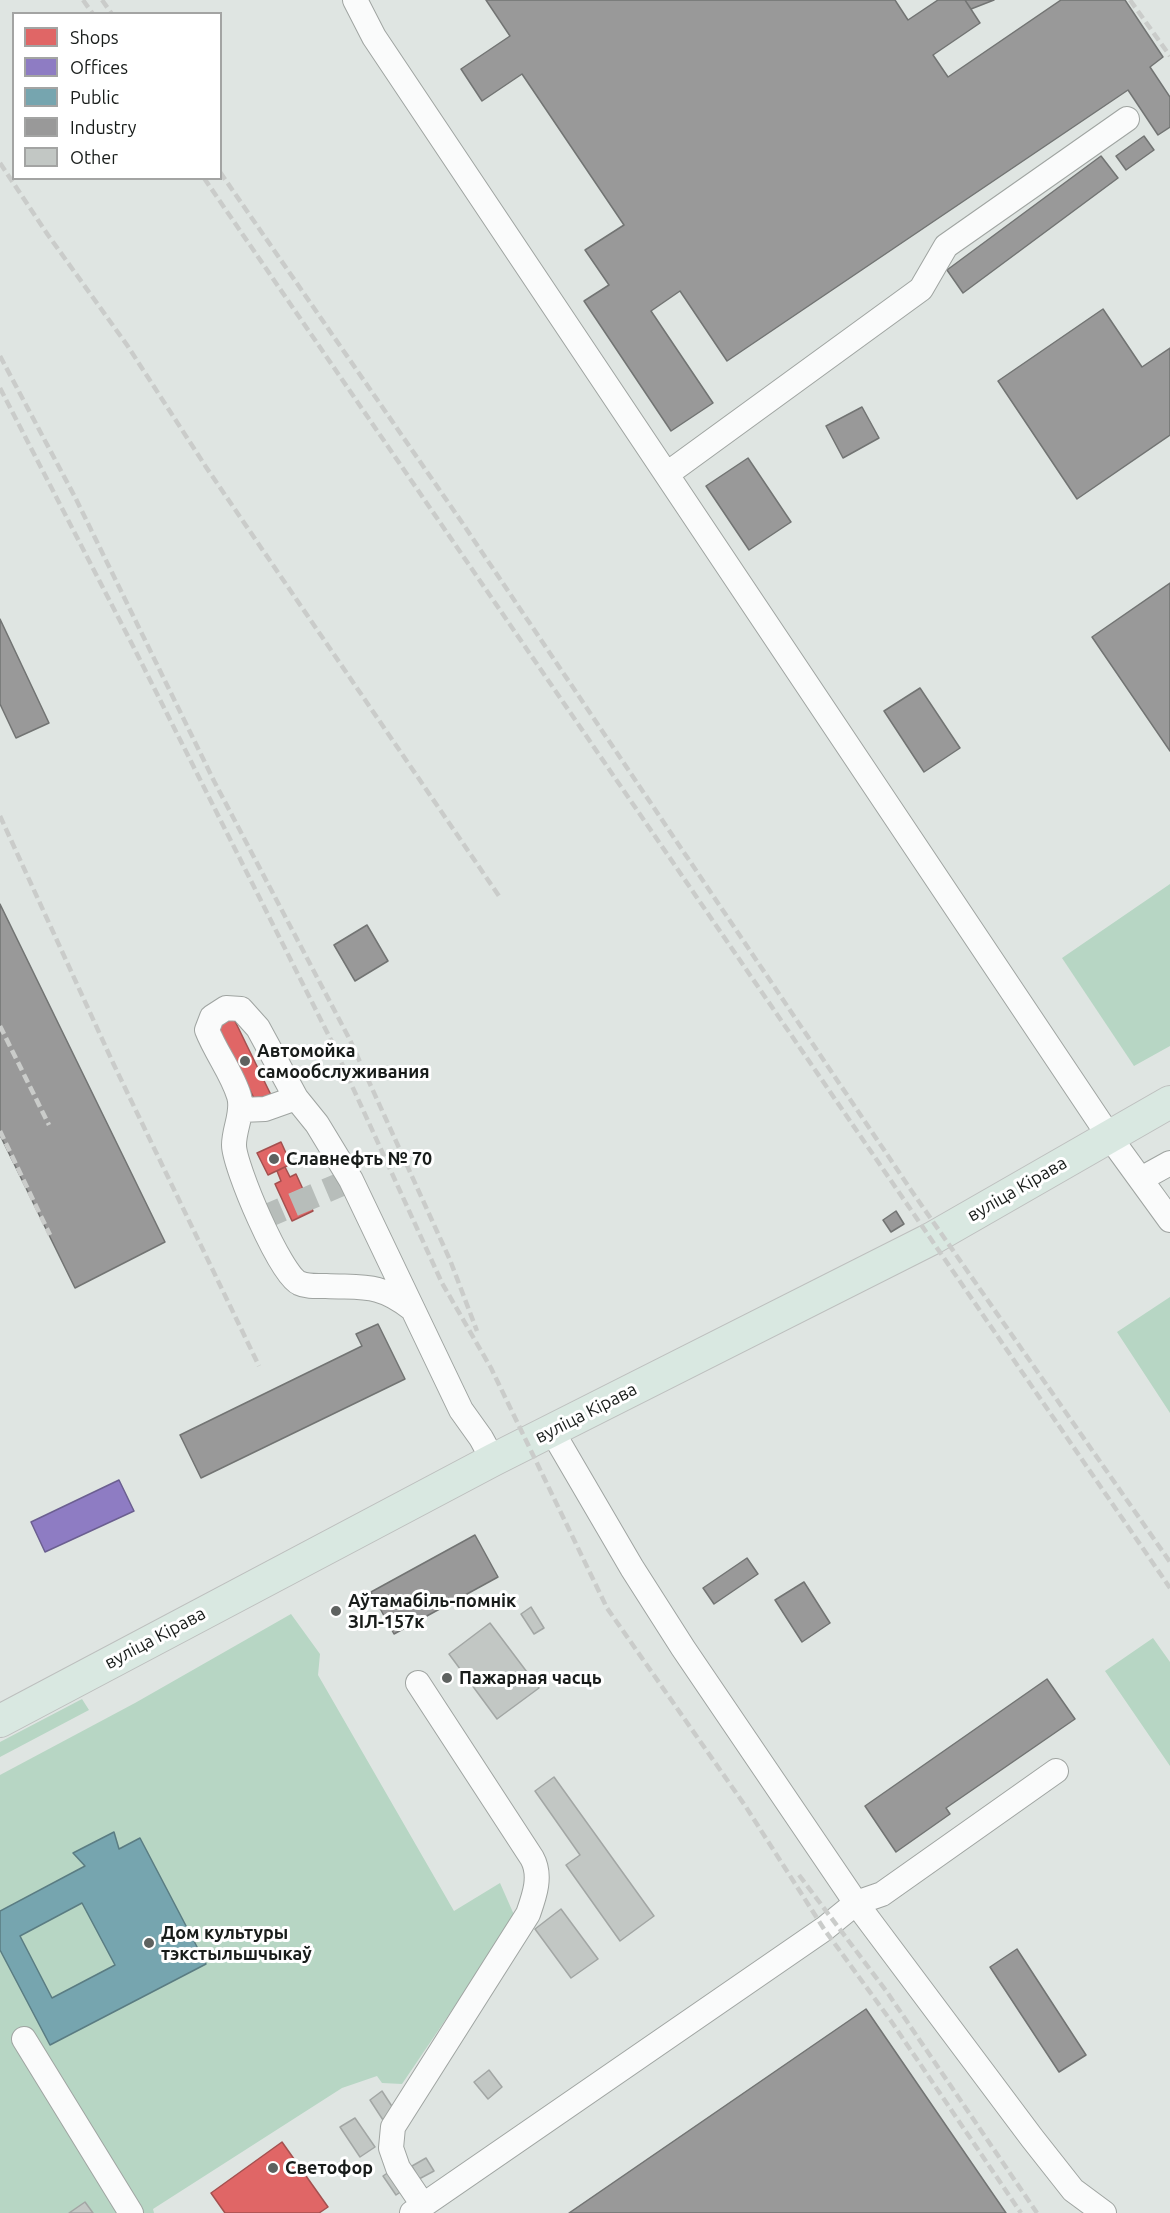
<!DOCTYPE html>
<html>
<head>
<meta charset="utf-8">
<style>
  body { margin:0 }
  #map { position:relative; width:1170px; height:2213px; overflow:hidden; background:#dfe5e2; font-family:Ubuntu,sans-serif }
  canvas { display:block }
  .legend { position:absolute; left:12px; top:12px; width:210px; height:168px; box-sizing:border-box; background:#fff; border:2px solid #a3a4a3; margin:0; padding:8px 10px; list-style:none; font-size:18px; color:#181c1a }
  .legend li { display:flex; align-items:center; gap:12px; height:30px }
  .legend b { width:30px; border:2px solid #a3a4a3 }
</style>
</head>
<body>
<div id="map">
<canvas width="1170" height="2213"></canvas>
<ul class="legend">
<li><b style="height:16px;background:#e06666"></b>Shops</li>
<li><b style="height:16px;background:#8e7cc3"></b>Offices</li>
<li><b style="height:16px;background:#76a5af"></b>Public</li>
<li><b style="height:16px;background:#999"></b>Industry</li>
<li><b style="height:16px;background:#c2c7c4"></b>Other</li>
</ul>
</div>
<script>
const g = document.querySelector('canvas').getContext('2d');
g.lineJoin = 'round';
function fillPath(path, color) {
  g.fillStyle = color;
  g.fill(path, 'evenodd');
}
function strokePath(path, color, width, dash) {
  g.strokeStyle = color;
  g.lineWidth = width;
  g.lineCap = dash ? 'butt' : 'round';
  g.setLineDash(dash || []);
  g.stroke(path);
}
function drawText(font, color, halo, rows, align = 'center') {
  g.font = font + ' Ubuntu,sans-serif';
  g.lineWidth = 6;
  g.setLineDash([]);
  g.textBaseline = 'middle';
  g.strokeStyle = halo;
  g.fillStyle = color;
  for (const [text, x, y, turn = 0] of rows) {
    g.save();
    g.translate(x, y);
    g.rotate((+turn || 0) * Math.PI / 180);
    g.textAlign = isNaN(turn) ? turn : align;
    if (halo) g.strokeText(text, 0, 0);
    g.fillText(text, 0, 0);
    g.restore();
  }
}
fillPath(new Path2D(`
  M 1170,884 L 1170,1046 L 1134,1066 L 1062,958 Z
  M 1170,1297 L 1170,1413 L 1117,1332 Z
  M 291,1614 L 320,1654 L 318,1675 L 454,1911 L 500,1883 L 515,1917 L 402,2084 L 382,2083 L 377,2076 L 342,2088 L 153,2209 L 154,2213 L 0,2213 L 0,1775 L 135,1703 Z
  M 1153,1638 L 1170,1662 L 1170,1766 L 1105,1671 Z
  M 82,1699 L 89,1710 L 0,1757 L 0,1742 Z`), '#b7d6c4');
const shops = new Path2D(`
  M 233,1017 L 272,1097 L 257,1104 L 217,1025 Z
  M 281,1142 L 291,1164 L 268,1175 L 257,1153 Z
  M 285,1167 L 290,1177 L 296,1174 L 313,1211 L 292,1221 L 275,1184 L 281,1181 L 277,1171 Z
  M 282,2142 L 328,2207 L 319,2213 L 225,2213 L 211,2193 Z`);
fillPath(shops, '#e06666');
strokePath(shops, '#a4504f', 1.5);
const offices = new Path2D(`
  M 119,1480 L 134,1511 L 45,1552 L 31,1522 Z`);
fillPath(offices, '#8e7cc3');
strokePath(offices, '#6b5f90', 1.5);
const public = new Path2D(`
  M 114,1832 L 119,1849 L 140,1838 L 206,1964 L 50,2045 L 0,1950 L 0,1911 L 85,1866 L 73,1853 ZM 82,1903 L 115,1965 L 52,1998 L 20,1936 Z`);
fillPath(public, '#76a5af');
strokePath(public, '#5a7c82', 1.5);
const industry = new Path2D(`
  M 486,0 L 895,0 L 908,20 L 938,0 L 965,0 L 980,23 L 933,55 L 948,77 L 1061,0 L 1125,0 L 1163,57 L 1150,67 L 1170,97 L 1170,127 L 1158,135 L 1128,90 L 727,361 L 680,291 L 651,311 L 713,403 L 671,431 L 584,301 L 609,285 L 585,250 L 624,225 L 522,74 L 482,101 L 461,69 L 510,36 Z
  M 965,0 L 994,0 L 971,9 Z
  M 1144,136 L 1154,150 L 1126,170 L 1116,156 Z
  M 1101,156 L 1118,178 L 963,293 L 947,270 Z
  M 1103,309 L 1142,367 L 1170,348 L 1170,435 L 1077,499 L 998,381 Z
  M 862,407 L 879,438 L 843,458 L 826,426 Z
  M 748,458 L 791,522 L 749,550 L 706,486 Z
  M 1170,583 L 1170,751 L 1092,637 Z
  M 0,619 L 49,723 L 16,738 L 0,704 Z
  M 920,688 L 960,748 L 924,772 L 884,711 Z
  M 0,904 L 165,1242 L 75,1288 L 0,1135 Z
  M 367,925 L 388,961 L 355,981 L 334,945 Z
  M 896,1211 L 904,1224 L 891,1232 L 883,1220 Z
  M 378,1324 L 405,1379 L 201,1478 L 180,1435 L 362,1346 L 356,1334 Z
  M 475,1535 L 498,1577 L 394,1634 L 371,1592 Z
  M 747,1558 L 758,1574 L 714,1604 L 703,1588 Z
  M 804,1582 L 830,1623 L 802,1642 L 775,1600 Z
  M 1047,1679 L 1075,1719 L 946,1808 L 950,1814 L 896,1852 L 865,1806 Z
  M 1017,1949 L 1086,2055 L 1059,2072 L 990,1967 Z
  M 866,2009 L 1006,2213 L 569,2213 Z`);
fillPath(industry, '#999');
strokePath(industry, '#727473', 1.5);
const building = new Path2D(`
  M 531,1607 L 544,1628 L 534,1634 L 521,1614 Z
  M 490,1623 L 539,1688 L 497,1719 L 449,1654 Z
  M 554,1777 L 654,1916 L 620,1941 L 566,1865 L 580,1855 L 535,1791 Z
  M 561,1909 L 598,1959 L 571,1978 L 535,1929 Z
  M 489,2070 L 502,2087 L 488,2099 L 474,2082 Z
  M 382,2091 L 395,2111 L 383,2120 L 370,2100 Z
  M 355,2118 L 375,2147 L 360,2157 L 340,2127 Z
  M 426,2158 L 434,2171 L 419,2179 L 412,2166 Z
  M 392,2170 L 405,2189 L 396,2195 L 383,2176 Z
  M 85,2202 L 93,2213 L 69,2213 Z`);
fillPath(building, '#c2c7c4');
strokePath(building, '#a2a6a4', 1.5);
strokePath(new Path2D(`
  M 260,1219 L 351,1180`), '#b7bdba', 24, [24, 12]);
const minor = new Path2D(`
  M 355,0 L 374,37 L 1109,1136 L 1170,1220
  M 667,474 L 921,289 L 946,246 L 1127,119
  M 241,1110 L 265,1109 L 296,1098
  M 1141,1179 L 1170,1163
  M 411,1308 C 379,1283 364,1288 326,1286 C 317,1286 307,1287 299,1283 C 281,1276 234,1166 234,1145 C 234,1128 244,1112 239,1096 C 232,1073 216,1053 207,1030 L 212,1017 L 226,1008 L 241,1009 L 258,1028 L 296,1098 L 317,1124 L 351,1180 L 461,1410 L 481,1438 L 493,1460
  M 552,1431 L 632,1568 L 683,1648 L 856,1903 L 1032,2138 L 1073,2190 L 1104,2213
  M 418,1683 L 532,1858 C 542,1876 534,1897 528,1914 L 393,2127 L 391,2148 L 398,2168 L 423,2205
  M 24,2039 L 131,2213
  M 412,2213 L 824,1929 L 856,1903 L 882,1894 L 1056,1771`);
const major = new Path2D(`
  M 0,1721 L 493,1460 L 931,1239 L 1170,1102`);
strokePath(minor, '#9fa4a1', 26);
strokePath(major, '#bdbfbe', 34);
strokePath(minor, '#fafbfb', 24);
strokePath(major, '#d9e8e1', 32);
strokePath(new Path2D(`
  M 83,0 L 93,14
  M 102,0 L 112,14
  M 1130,0 L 1170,56
  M 0,163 L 48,235 L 127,345 L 206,467 L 501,899
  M 220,172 L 461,521 L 913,1193 L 1170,1562
  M 204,178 L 1170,1588
  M 0,356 L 76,499 L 214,781 L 350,1040 L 450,1260 L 477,1331
  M 0,388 L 133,646 L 332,1042 L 442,1283 L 491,1368 L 607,1608 L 746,1807 L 824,1929 L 891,2021 L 1021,2213
  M 0,816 L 114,1065 L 259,1366
  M 0,1026 L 49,1125
  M 0,1131 L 50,1235
  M 799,1875 L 887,1992 L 1037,2213`), '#caccca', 4.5, [9, 4.5]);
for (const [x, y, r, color] of [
  [245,1061,6,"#5e6260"],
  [274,1159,6,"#5e6260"],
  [336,1611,6,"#5e6260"],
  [447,1678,6,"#5e6260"],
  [149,1943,6,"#5e6260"],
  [273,2168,6,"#5e6260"]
]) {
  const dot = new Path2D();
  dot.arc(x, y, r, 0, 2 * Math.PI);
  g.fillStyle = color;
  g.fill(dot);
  strokePath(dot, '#fff', 2);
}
drawText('bold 18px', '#181c1a', '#fff', [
  ["Автомойка",257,1051],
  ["самообслуживания",257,1072],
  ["Славнефть № 70",286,1159],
  ["Аўтамабіль-помнік",348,1601],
  ["ЗІЛ-157к",348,1622],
  ["Пажарная часць",459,1678],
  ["Дом культуры",161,1933],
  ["тэкстыльшчыкаў",161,1954],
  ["Светофор",285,2168]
], 'left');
drawText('18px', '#181c1a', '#fff', [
  ["вуліца Кірава",1017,1189,-30],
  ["вуліца Кірава",586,1413,-27],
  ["вуліца Кірава",155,1638,-28]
]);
</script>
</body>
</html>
